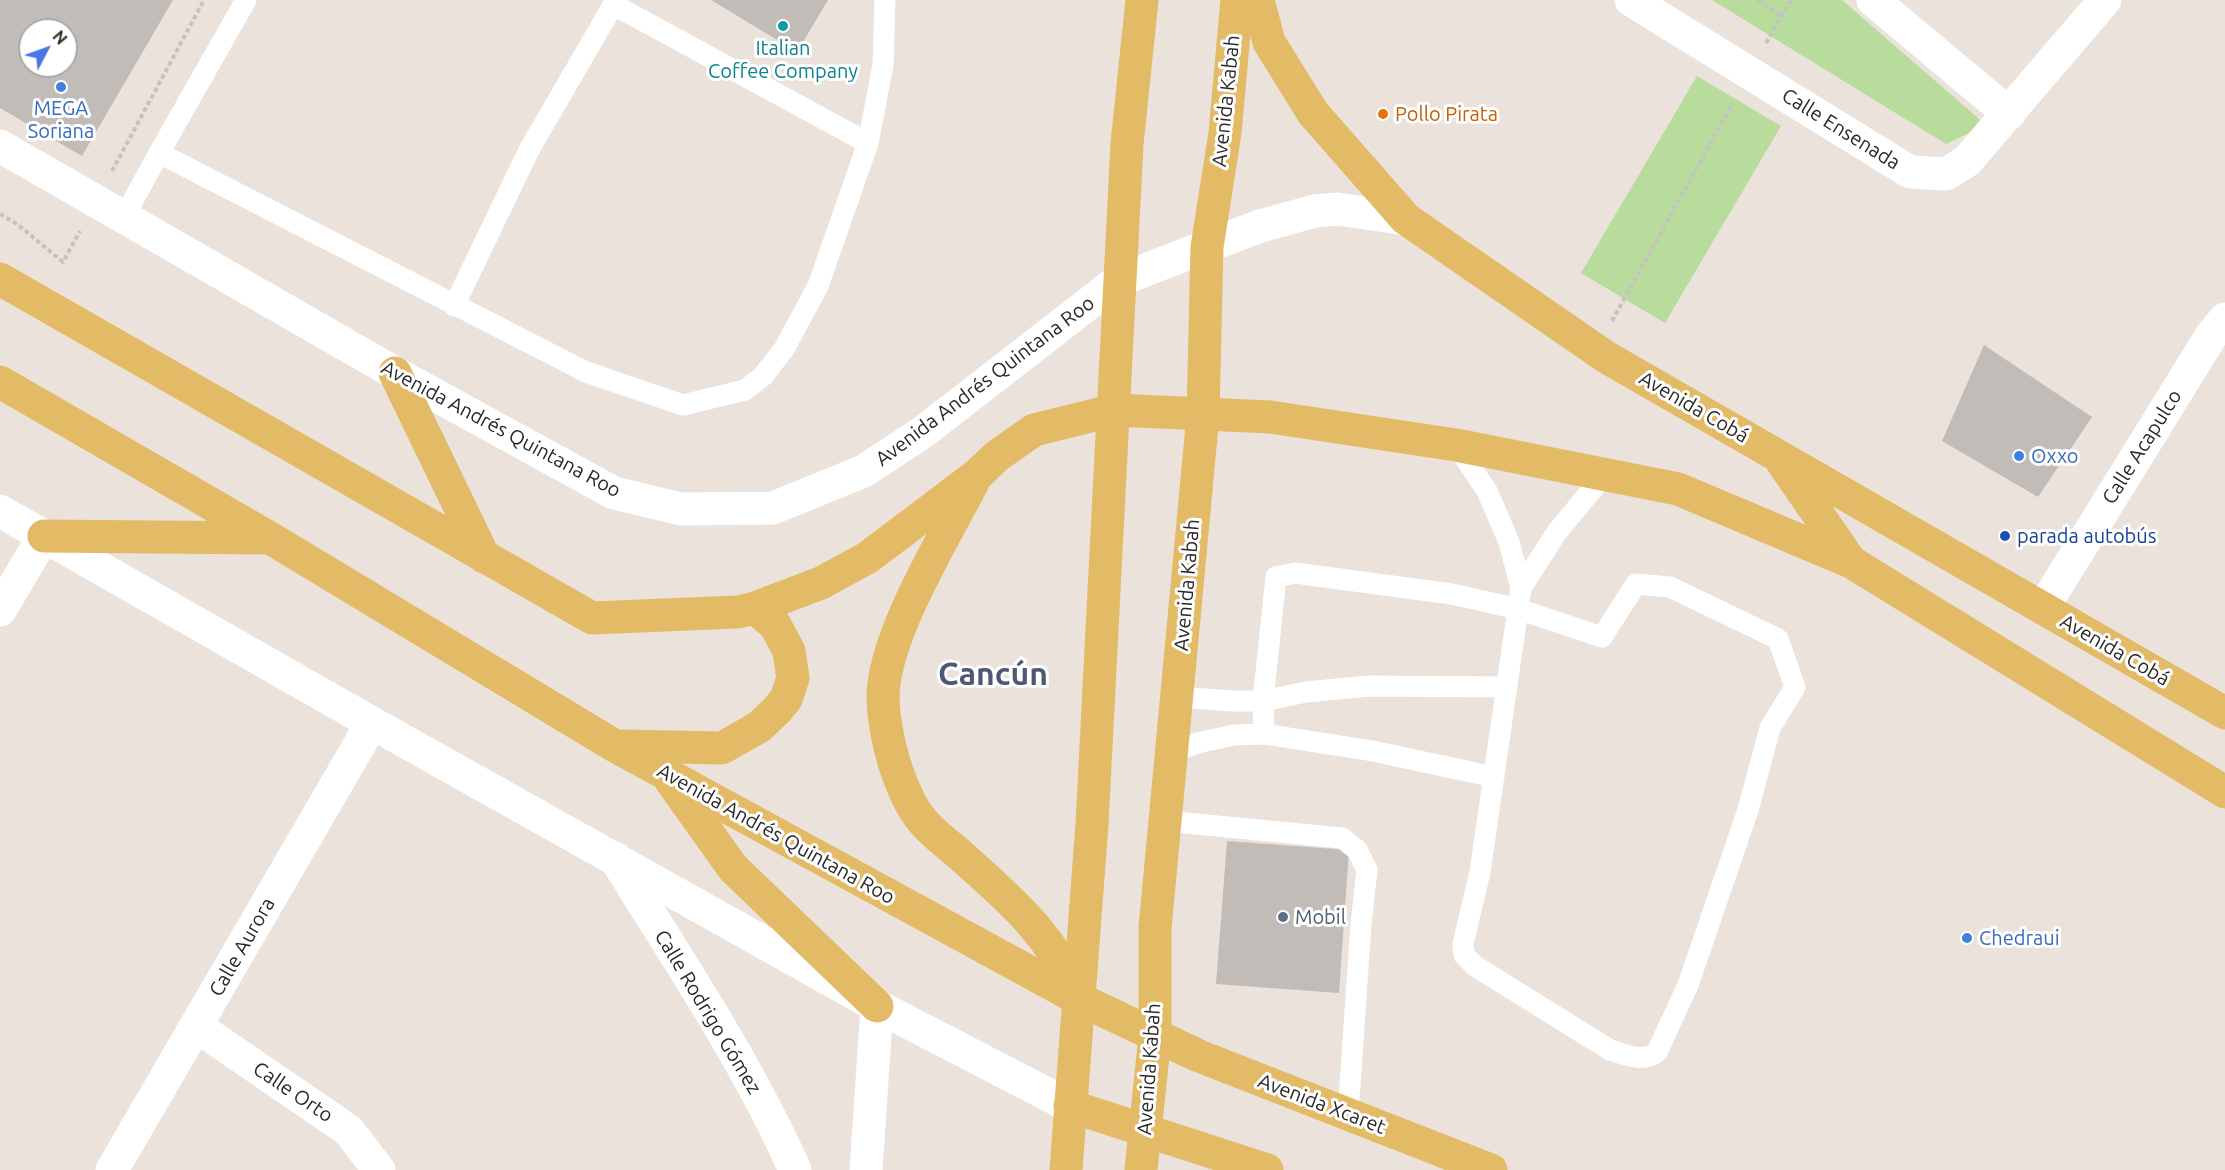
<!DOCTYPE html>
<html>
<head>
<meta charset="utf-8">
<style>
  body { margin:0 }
  #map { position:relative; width:2225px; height:1170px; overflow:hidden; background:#eae2db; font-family:Ubuntu,sans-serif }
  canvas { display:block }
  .north { position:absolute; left:18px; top:18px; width:60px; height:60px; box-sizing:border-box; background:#fff; border:2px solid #a9a9a9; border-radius:50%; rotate:49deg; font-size:16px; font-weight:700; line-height:24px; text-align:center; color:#282828 }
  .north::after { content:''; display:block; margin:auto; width:21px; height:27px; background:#4975e9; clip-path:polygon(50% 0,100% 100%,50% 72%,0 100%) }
</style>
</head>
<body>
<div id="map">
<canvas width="2225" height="1170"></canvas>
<div class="north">N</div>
</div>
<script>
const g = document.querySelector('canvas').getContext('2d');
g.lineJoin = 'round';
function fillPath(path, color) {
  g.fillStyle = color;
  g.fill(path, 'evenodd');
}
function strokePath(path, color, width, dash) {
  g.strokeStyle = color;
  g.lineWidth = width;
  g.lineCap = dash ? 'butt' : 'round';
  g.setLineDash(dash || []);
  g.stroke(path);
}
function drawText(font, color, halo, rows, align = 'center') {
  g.font = font + ' Ubuntu,sans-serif';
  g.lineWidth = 6;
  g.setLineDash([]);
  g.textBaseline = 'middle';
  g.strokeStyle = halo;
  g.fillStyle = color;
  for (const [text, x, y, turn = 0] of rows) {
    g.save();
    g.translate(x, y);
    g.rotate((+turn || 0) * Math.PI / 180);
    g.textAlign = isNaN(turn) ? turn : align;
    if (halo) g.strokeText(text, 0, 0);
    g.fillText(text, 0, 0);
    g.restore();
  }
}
fillPath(new Path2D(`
  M 1712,0 L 1842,0 L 1986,125 L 1946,144 Z
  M 1697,76 L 1781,126 L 1665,323 L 1581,273 Z`), '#b8dc9c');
fillPath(new Path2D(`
  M 0,0 L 173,0 L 82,156 L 0,108 ZM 30,30 L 66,30 L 66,66 L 30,66 Z
  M 711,0 L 828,0 L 797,52 Z
  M 1984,345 L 2092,417 L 2038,497 L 1942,441 Z
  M 1227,841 L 1349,850 L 1339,993 L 1216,984 Z`), '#c2bcb8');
strokePath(new Path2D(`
  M 1758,0 L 1782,16
  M 1766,43 L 1791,0
  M 112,171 L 204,0
  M 0,214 L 17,224 L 63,262 L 80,231
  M 1612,321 L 1732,104`), '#c3c3c3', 4, [4.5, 3]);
strokePath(new Path2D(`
  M 246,0 L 159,153 L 586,372 L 683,405 L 745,390 L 763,376 L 784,349 L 818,286 L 868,143 L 883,65 L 885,0
  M 614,5 L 868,143
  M 124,217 L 159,153
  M 454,306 L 529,150 L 616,0
  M 1521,588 L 1557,532 L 1605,474
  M 1178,697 L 1232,701 L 1263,701 L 1306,692 L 1369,686 L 1507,687
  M 1264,734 L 1263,701 L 1276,577 L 1295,573 L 1452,594 L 1518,609 L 1602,637 L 1636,584 L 1670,587 L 1778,639 L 1795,687 L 1770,728 L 1748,810 L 1688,985 L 1657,1052 C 1643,1063 1626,1055 1610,1050 L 1475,966 L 1464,955 L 1463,944 L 1480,872 L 1521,588 L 1509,542 L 1487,491 L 1456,445
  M 1171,753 L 1197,743 L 1234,735 L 1264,734 L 1373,751 L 1494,777
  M 1165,821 L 1342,838 L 1357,850 L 1367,870 L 1361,924 L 1348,1114`), '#fff', 21);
strokePath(new Path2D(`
  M 1631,0 L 1910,172 L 1946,174 L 1967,161 L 2105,0
  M 1873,0 L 2009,114
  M 2043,608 L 2211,336 L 2225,319
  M 0,610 L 44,536
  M 615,858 C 678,960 746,1060 795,1170
  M 196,1026 L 348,1130 L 379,1170
  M 112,1170 L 372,723
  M 866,1170 L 877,1006`), '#fff', 33);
strokePath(new Path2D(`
  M 0,146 L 395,373 L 614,493 L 681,509 L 773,508 L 864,471 L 923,432 L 1119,280 L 1260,226 L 1315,211 L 1338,209 L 1406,219
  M 0,511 L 372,723 L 877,1006 L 1070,1106`), '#fff', 33);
strokePath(new Path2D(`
  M 1258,0 L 1269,42 L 1313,113 L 1406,219 L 1606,357 L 2225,713
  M 0,279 L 592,618 L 738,612 L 755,608 L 821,583 L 867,558 L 977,475 L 997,456 L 1034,430 L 1115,410 L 1270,417 L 1456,445 L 1678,489 L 1851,562 L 2225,792
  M 395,373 L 484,557
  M 0,382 L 270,538 L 615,746 L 1079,999 L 1199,1056 L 1491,1170
  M 1782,462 L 1851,562
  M 973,482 C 944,539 885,633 883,695 C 883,717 888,741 894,762 C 900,781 909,804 921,819 C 931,832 946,843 958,853 C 1008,898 1053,934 1078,999
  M 44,536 L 267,538
  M 620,746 L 722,748 L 759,727 L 777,710 L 786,699 L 793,678 L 789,651 L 775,625 L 755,608
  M 671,781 L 733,868 L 877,1006
  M 1070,1106 L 1267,1170
  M 1066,1170 L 1092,824 L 1127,144 L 1142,0
  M 1141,1170 L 1155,1036 L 1155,928 L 1203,415 L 1207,247 L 1225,133 L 1237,0`), '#e3bb67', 33);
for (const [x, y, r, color] of [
  [783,26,6,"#0f9aa8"],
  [61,87,6,"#3f7fe0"],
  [1383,114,6,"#e8710a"],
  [2019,456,6,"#3f7fe0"],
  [2005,536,6,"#1a4fb4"],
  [1283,917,6,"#5c6f8a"],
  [1967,938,6,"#3f7fe0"]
]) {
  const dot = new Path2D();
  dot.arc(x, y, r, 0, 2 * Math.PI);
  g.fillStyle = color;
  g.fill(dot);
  strokePath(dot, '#fff', 2);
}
drawText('20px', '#0d838f', '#fff', [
  ["Italian",783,48],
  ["Coffee Company",783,71]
]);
drawText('20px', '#282828', '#fff', [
  ["Avenida Kabah",1226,101,-84],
  ["Calle Ensenada",1841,129,32],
  ["Avenida Andrés Quintana Roo",985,381,-37],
  ["Avenida Cobá",1694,407,30],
  ["Avenida Andrés Quintana Roo",501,429,28],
  ["Calle Acapulco",2142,447,-58],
  ["Avenida Kabah",1187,585,-85],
  ["Avenida Cobá",2115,650,30],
  ["Avenida Andrés Quintana Roo",776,834,29],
  ["Calle Aurora",242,947,-60],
  ["Calle Rodrigo Gómez",708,1012,59],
  ["Avenida Kabah",1149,1069,-86],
  ["Calle Orto",293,1092,34],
  ["Avenida Xcaret",1322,1104,21]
]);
drawText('20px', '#366cbe', '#fff', [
  ["MEGA",61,108,"center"],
  ["Soriana",61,131,"center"],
  ["Oxxo",2031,456],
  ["Chedraui",1979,938]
], 'left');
drawText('20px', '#c56008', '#fff', [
  ["Pollo Pirata",1395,114]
], 'left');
drawText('20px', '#164399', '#fff', [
  ["parada autobús",2017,536]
], 'left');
drawText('20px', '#4e5e75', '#fff', [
  ["Mobil",1295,917]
], 'left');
drawText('bold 32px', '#4d5875', '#fff', [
  ["Cancún",993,674]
]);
</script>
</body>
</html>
